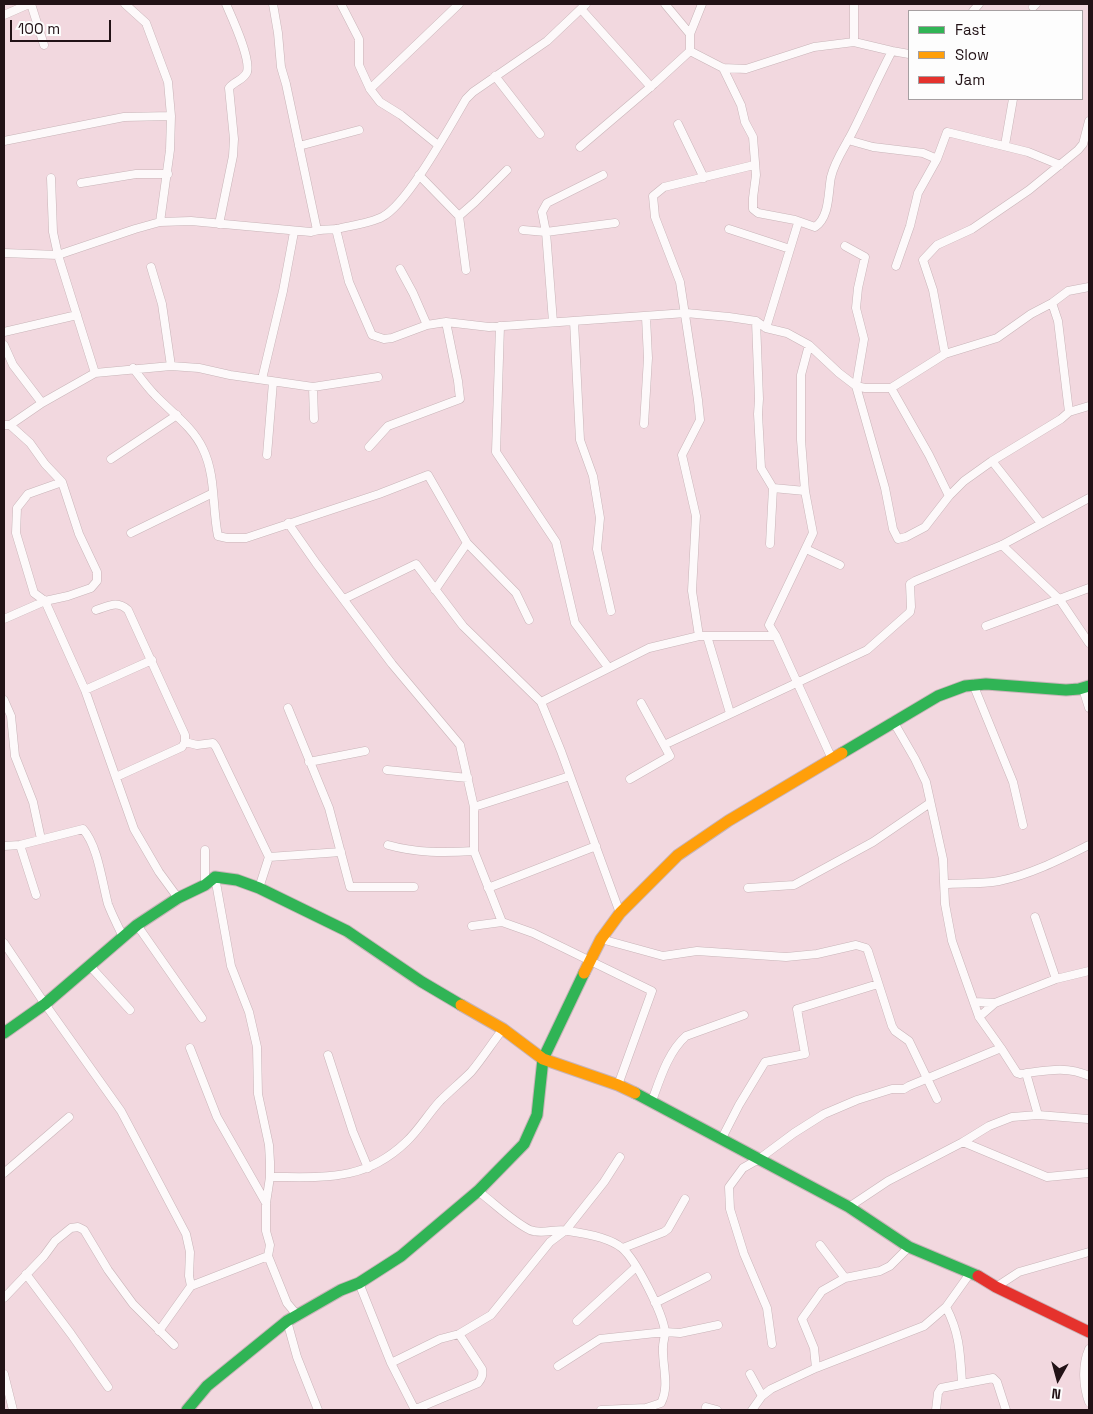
<!DOCTYPE html>
<html>
<head>
<meta charset="utf-8">
<style>
  body { margin:0 }
  #map { position:relative; width:1093px; height:1414px; overflow:hidden; background:#f2d8df; font-family:"Space Grotesk",sans-serif }
  canvas { display:block }
  .frame { position:absolute; inset:0; border:5px solid #221216; pointer-events:none }
  .legend { position:absolute; left:908px; top:10px; width:175px; height:90px; box-sizing:border-box; background:#fdfdfd; border:1px solid #a59fa1; margin:0; padding:6px 9px; list-style:none; font-size:15px; color:#221216 }
  .legend li { display:flex; align-items:center; gap:10px; height:25px }
  .legend b { width:25px; border:1px solid #a59fa1 }
  .north { position:absolute; left:1033px; top:1354px; width:50px; height:50px; -webkit-text-stroke:4px #fdfdfd; paint-order:stroke; rotate:187deg; font-size:14px; font-weight:700; line-height:20px; text-align:center; color:#221216 }
  .north::after { content:''; display:block; margin:auto; width:18px; height:22px; background:#221216; clip-path:polygon(50% 0,100% 100%,50% 72%,0 100%) }
  .scale { position:absolute; left:10px; top:20px; width:101px; height:22px; box-sizing:border-box; border:2px solid #221216; border-top:0; padding-left:6px; font-size:15px; line-height:18px; white-space:nowrap; color:#221216; -webkit-text-stroke:4px #fdfdfd; paint-order:stroke }
</style>
</head>
<body>
<div id="map">
<canvas width="1093" height="1414"></canvas>
<div class="frame"></div>
<ul class="legend">
<li><b style="height:6px;background:#30b455"></b>Fast</li>
<li><b style="height:6px;background:#ff9f0a"></b>Slow</li>
<li><b style="height:6px;background:#e5322d"></b>Jam</li>
</ul>
<div class="north">N</div>
<div class="scale">100 m</div>
</div>
<script>
const g = document.querySelector('canvas').getContext('2d');
g.lineJoin = 'round';
function strokePath(path, color, width, dash) {
  g.strokeStyle = color;
  g.lineWidth = width;
  g.lineCap = dash ? 'butt' : 'round';
  g.setLineDash(dash || []);
  g.stroke(path);
}
const street = new Path2D(`
  M 31,4 L 44,45
  M 125,4 L 146,23 L 168,82 L 171,116 L 170,150 L 160,222
  M 273,4 L 278,33 L 281,67 L 286,84 L 317,230
  M 341,4 L 359,39 L 359,65 L 370,89 L 380,102 L 401,115 L 438,145
  M 665,4 L 690,34
  M 702,4 L 690,34 L 690,51 L 723,68 L 746,69 L 814,47 L 854,42 L 892,51 L 909,54
  M 1033,7 L 1036,4
  M 581,9 L 651,87
  M 973,11 L 979,4
  M 4,15 L 29,4
  M 854,42 L 854,4
  M 723,68 L 741,105 L 745,122 L 753,137 L 756,175 L 753,198 L 753,209 L 758,213 L 795,220 L 798,223 L 766,328
  M 495,76 L 540,134
  M 370,89 L 459,4
  M 678,124 L 704,178
  M 848,140 L 873,147 L 923,153 L 937,159
  M 4,141 L 124,117 L 171,116
  M 1005,145 L 1013,99
  M 299,146 L 359,130
  M 580,147 L 654,84 L 690,51
  M 419,175 L 459,216 L 466,270
  M 51,178 L 53,232 L 58,255 L 95,373
  M 81,183 L 136,174 L 168,174
  M 459,216 L 475,202 L 507,170
  M 795,220 L 815,227 C 830,217 828,192 831,177 C 835,160 845,147 853,131 C 866,105 878,78 892,51
  M 219,224 L 233,156 L 234,139 L 229,88 C 234,81 244,80 247,72 C 251,58 232,18 226,4
  M 336,229 L 349,282 L 372,335 L 384,339 L 392,338 L 427,325 L 446,322 L 489,327 L 686,313 L 729,317 L 756,321 L 766,328 L 787,333 L 809,345 L 839,373 L 856,386 L 865,388 L 891,388 L 945,354 L 997,338 L 1031,314 L 1052,303 L 1068,291 L 1089,287
  M 729,229 L 790,249
  M 523,230 L 546,232 L 615,223
  M 845,246 L 865,257 L 858,288 L 856,308 L 864,339 L 856,386 L 885,488 L 893,529 L 898,539 L 906,537 L 925,527 L 949,496 L 964,481 L 992,461 L 1061,419 L 1069,412 L 1089,406
  M 4,253 L 58,255 L 135,229 L 160,222 L 191,221 L 311,232 C 319,229 328,230 337,229 C 349,226 371,223 382,217 C 407,205 450,126 466,99 L 473,92 L 547,41 L 586,4
  M 896,266 L 910,226 L 918,193 L 937,159 L 947,132 L 1028,152 L 1060,165
  M 151,267 L 162,304 L 171,366
  M 400,269 L 413,293 L 427,325
  M 1052,303 L 1058,321 L 1069,412
  M 574,321 L 580,440 L 593,476 L 600,518 L 597,549 L 611,611
  M 756,321 L 759,399 L 758,414 L 761,468 L 773,488 L 805,491
  M 553,322 L 546,232 L 542,212 L 547,203 L 603,175
  M 500,326 L 496,452 L 556,542 L 575,623 L 608,667
  M 4,332 L 77,315
  M 4,345 L 13,365 L 42,403
  M 809,345 L 801,375 L 801,440 L 805,491 L 813,533 L 769,625 L 776,636 L 832,759
  M 945,354 L 933,290 L 923,260 L 937,245 L 972,229 L 1029,190 L 1078,150 L 1083,144 L 1089,121
  M 133,368 C 140,377 147,387 155,395 C 171,412 193,427 203,449 C 216,476 212,507 218,536 L 227,538 L 246,538 L 379,494 L 428,475 L 467,543 L 516,593 L 529,620
  M 262,379 L 283,291 L 294,232
  M 313,387 L 314,419
  M 891,388 L 929,455 L 949,496
  M 644,424 L 648,358 L 646,317
  M 4,425 L 10,425 L 30,443 L 45,464 L 62,482 L 79,534 L 97,572 L 97,581 L 91,588 L 68,596 L 45,601 L 4,619
  M 10,425 L 42,403 L 95,373 L 171,366 L 199,368 L 230,375 L 313,387 L 378,377
  M 369,447 L 388,426 L 460,399 L 458,381 L 446,322
  M 267,455 L 273,382
  M 111,459 L 177,415
  M 992,461 L 1041,523
  M 62,482 L 28,494 L 17,508 L 16,533 L 34,593 L 45,601 L 85,690 L 134,829 L 159,872 L 178,898
  M 288,523 L 316,563 L 392,664 L 460,745 L 474,807 L 474,851 L 502,922
  M 131,533 L 213,493
  M 770,544 L 773,488
  M 1002,545 L 1060,600 L 1089,643
  M 806,549 L 840,565
  M 435,590 L 467,543
  M 344,599 L 416,564 L 463,626 L 541,702 L 561,751 L 620,913
  M 96,610 C 109,606 117,600 128,610 L 185,735 L 185,742 L 182,747 L 116,777
  M 986,626 L 1089,588
  M 699,636 L 692,591 L 696,516 L 682,455 L 700,420 L 698,400 L 680,282 L 655,217 L 653,196 L 664,187 L 754,165
  M 707,636 L 730,713
  M 973,684 L 1013,782 L 1023,825
  M 1083,689 L 1089,708
  M 85,690 L 152,660
  M 4,700 L 11,716 L 15,756 L 33,802 L 41,839
  M 541,702 L 649,648 L 699,636 L 776,636
  M 641,703 L 664,745
  M 288,708 L 329,808 L 350,887 L 414,887
  M 893,721 L 915,759 L 926,782 L 943,859 L 945,904 L 952,941 L 979,1017 L 1001,1048 L 1017,1073 L 1020,1074 C 1044,1071 1066,1065 1089,1076
  M 185,742 L 197,745 L 213,743 L 216,747 L 269,857
  M 309,762 L 365,751
  M 387,770 L 468,778
  M 630,779 L 670,756 L 664,745 L 867,650 L 910,612 L 911,607 L 910,584 L 915,581 L 1002,545 L 1089,498
  M 474,807 L 570,776
  M 20,845 L 36,895
  M 388,845 C 416,853 444,853 474,851
  M 4,846 L 20,845 L 83,829 C 98,846 102,882 108,904 C 112,915 118,926 123,937
  M 205,850 L 205,885
  M 215,877 L 231,966 L 249,1012 L 257,1047 L 258,1094 L 269,1145 L 270,1162 L 270,1177 L 266,1203 L 266,1231 L 270,1245 L 268,1256 L 287,1303 L 297,1315
  M 945,884 C 963,883 982,884 999,881 C 1030,875 1061,859 1089,845
  M 259,888 L 269,857 L 341,852
  M 488,888 L 596,846
  M 748,888 L 794,885 L 873,842 L 930,803
  M 1035,917 L 1056,979
  M 137,925 L 202,1018
  M 472,926 L 502,922 L 533,933 L 652,991 L 618,1085
  M 601,939 L 663,956 L 697,951 L 786,957 L 817,954 L 856,945 L 866,948 L 868,951 L 892,1026 L 895,1031 L 909,1041 L 937,1099
  M 4,943 L 45,1004 L 121,1111 L 186,1234 L 190,1252 L 189,1276 L 191,1286
  M 90,966 L 130,1010
  M 975,1002 L 995,1003
  M 979,1017 L 995,1003 L 1056,979 L 1089,971
  M 190,1048 L 217,1117 L 266,1203
  M 328,1055 L 353,1132 L 368,1168
  M 1026,1073 L 1038,1115
  M 652,1101 C 660,1079 668,1052 686,1036 L 744,1015
  M 721,1140 L 739,1105 L 765,1062 L 805,1054 L 797,1009 L 878,984
  M 963,1142 L 1047,1177 L 1089,1173
  M 4,1173 L 69,1117
  M 270,1177 C 324,1177 364,1182 406,1142 C 419,1130 428,1114 440,1101 C 450,1091 461,1082 471,1072 C 482,1059 492,1043 503,1029
  M 478,1191 C 494,1203 513,1222 530,1230 C 542,1235 556,1228 568,1231 C 583,1233 610,1238 622,1248 C 636,1260 663,1313 665,1332 C 665,1337 663,1342 663,1347 C 662,1365 670,1386 661,1403 L 646,1408 L 601,1410
  M 849,1207 L 888,1181 L 963,1142 L 989,1126 L 1012,1117 L 1038,1115 L 1088,1119
  M 820,1245 L 845,1278 L 880,1271 L 890,1266 L 909,1247
  M 623,1248 L 664,1232 L 668,1229 L 685,1199
  M 26,1274 L 71,1334 L 108,1387
  M 359,1283 L 391,1363 L 415,1410
  M 996,1287 L 1019,1272 L 1089,1252
  M 4,1298 L 44,1256 L 55,1241 L 71,1228 L 78,1227 L 84,1230 L 108,1270 L 133,1304 L 174,1345
  M 655,1303 L 707,1277
  M 946,1307 C 960,1334 960,1353 962,1383
  M 287,1321 L 297,1357 L 318,1410
  M 577,1321 L 636,1267
  M 159,1331 L 191,1286 L 268,1256
  M 772,1344 L 767,1308 L 744,1254 L 730,1209 L 729,1187 L 743,1168 L 759,1159 L 794,1133 L 824,1114 L 857,1100 L 892,1089 L 904,1089 L 909,1086 L 1001,1048
  M 1089,1349 C 1082,1365 1083,1386 1089,1402
  M 391,1363 L 440,1339 L 459,1334 L 491,1315 L 550,1242 L 566,1230 L 604,1182 L 620,1157
  M 558,1366 L 600,1339 L 665,1332 L 680,1333 L 718,1325
  M 816,1368 L 814,1348 L 802,1319 L 822,1291 L 845,1278
  M 4,1374 L 13,1410
  M 750,1374 L 762,1396
  M 706,1407 L 717,1410
  M 416,1409 L 478,1383 C 482,1378 483,1375 482,1369 L 459,1334
  M 752,1410 L 762,1396 L 771,1389 L 816,1368 L 924,1326 L 946,1307 L 971,1272
  M 936,1410 L 938,1393 L 941,1388 L 993,1378 L 997,1382 L 1006,1410`);
const fast = new Path2D(`
  M 842,753 L 938,696 L 965,686 L 986,684 L 1066,690 L 1079,689 L 1089,686
  M 4,1033 L 45,1004 L 137,925 L 178,898 L 205,885 L 215,877 L 237,880 L 259,888 L 347,931 L 422,982 L 461,1005
  M 635,1093 L 849,1207 L 909,1247 L 978,1276
  M 187,1410 L 207,1386 L 287,1321 L 341,1290 L 359,1283 L 401,1256 L 478,1191 L 524,1144 L 537,1115 L 543,1059 L 584,973`);
const slow = new Path2D(`
  M 584,973 L 601,939 L 620,913 L 678,855 L 728,821 L 842,753
  M 461,1005 L 503,1029 L 543,1059 L 618,1085 L 635,1093`);
const jam = new Path2D(`
  M 978,1276 L 996,1287 L 1089,1332`);
strokePath(street, '#c8b4b8', 9);
strokePath(fast, '#c8b4b8', 13);
strokePath(slow, '#c8b4b8', 13);
strokePath(jam, '#c8b4b8', 13);
strokePath(street, '#fdf9fa', 8);
strokePath(fast, '#30b455', 11);
strokePath(slow, '#ff9f0a', 11);
strokePath(jam, '#e5322d', 11);
</script>
</body>
</html>
